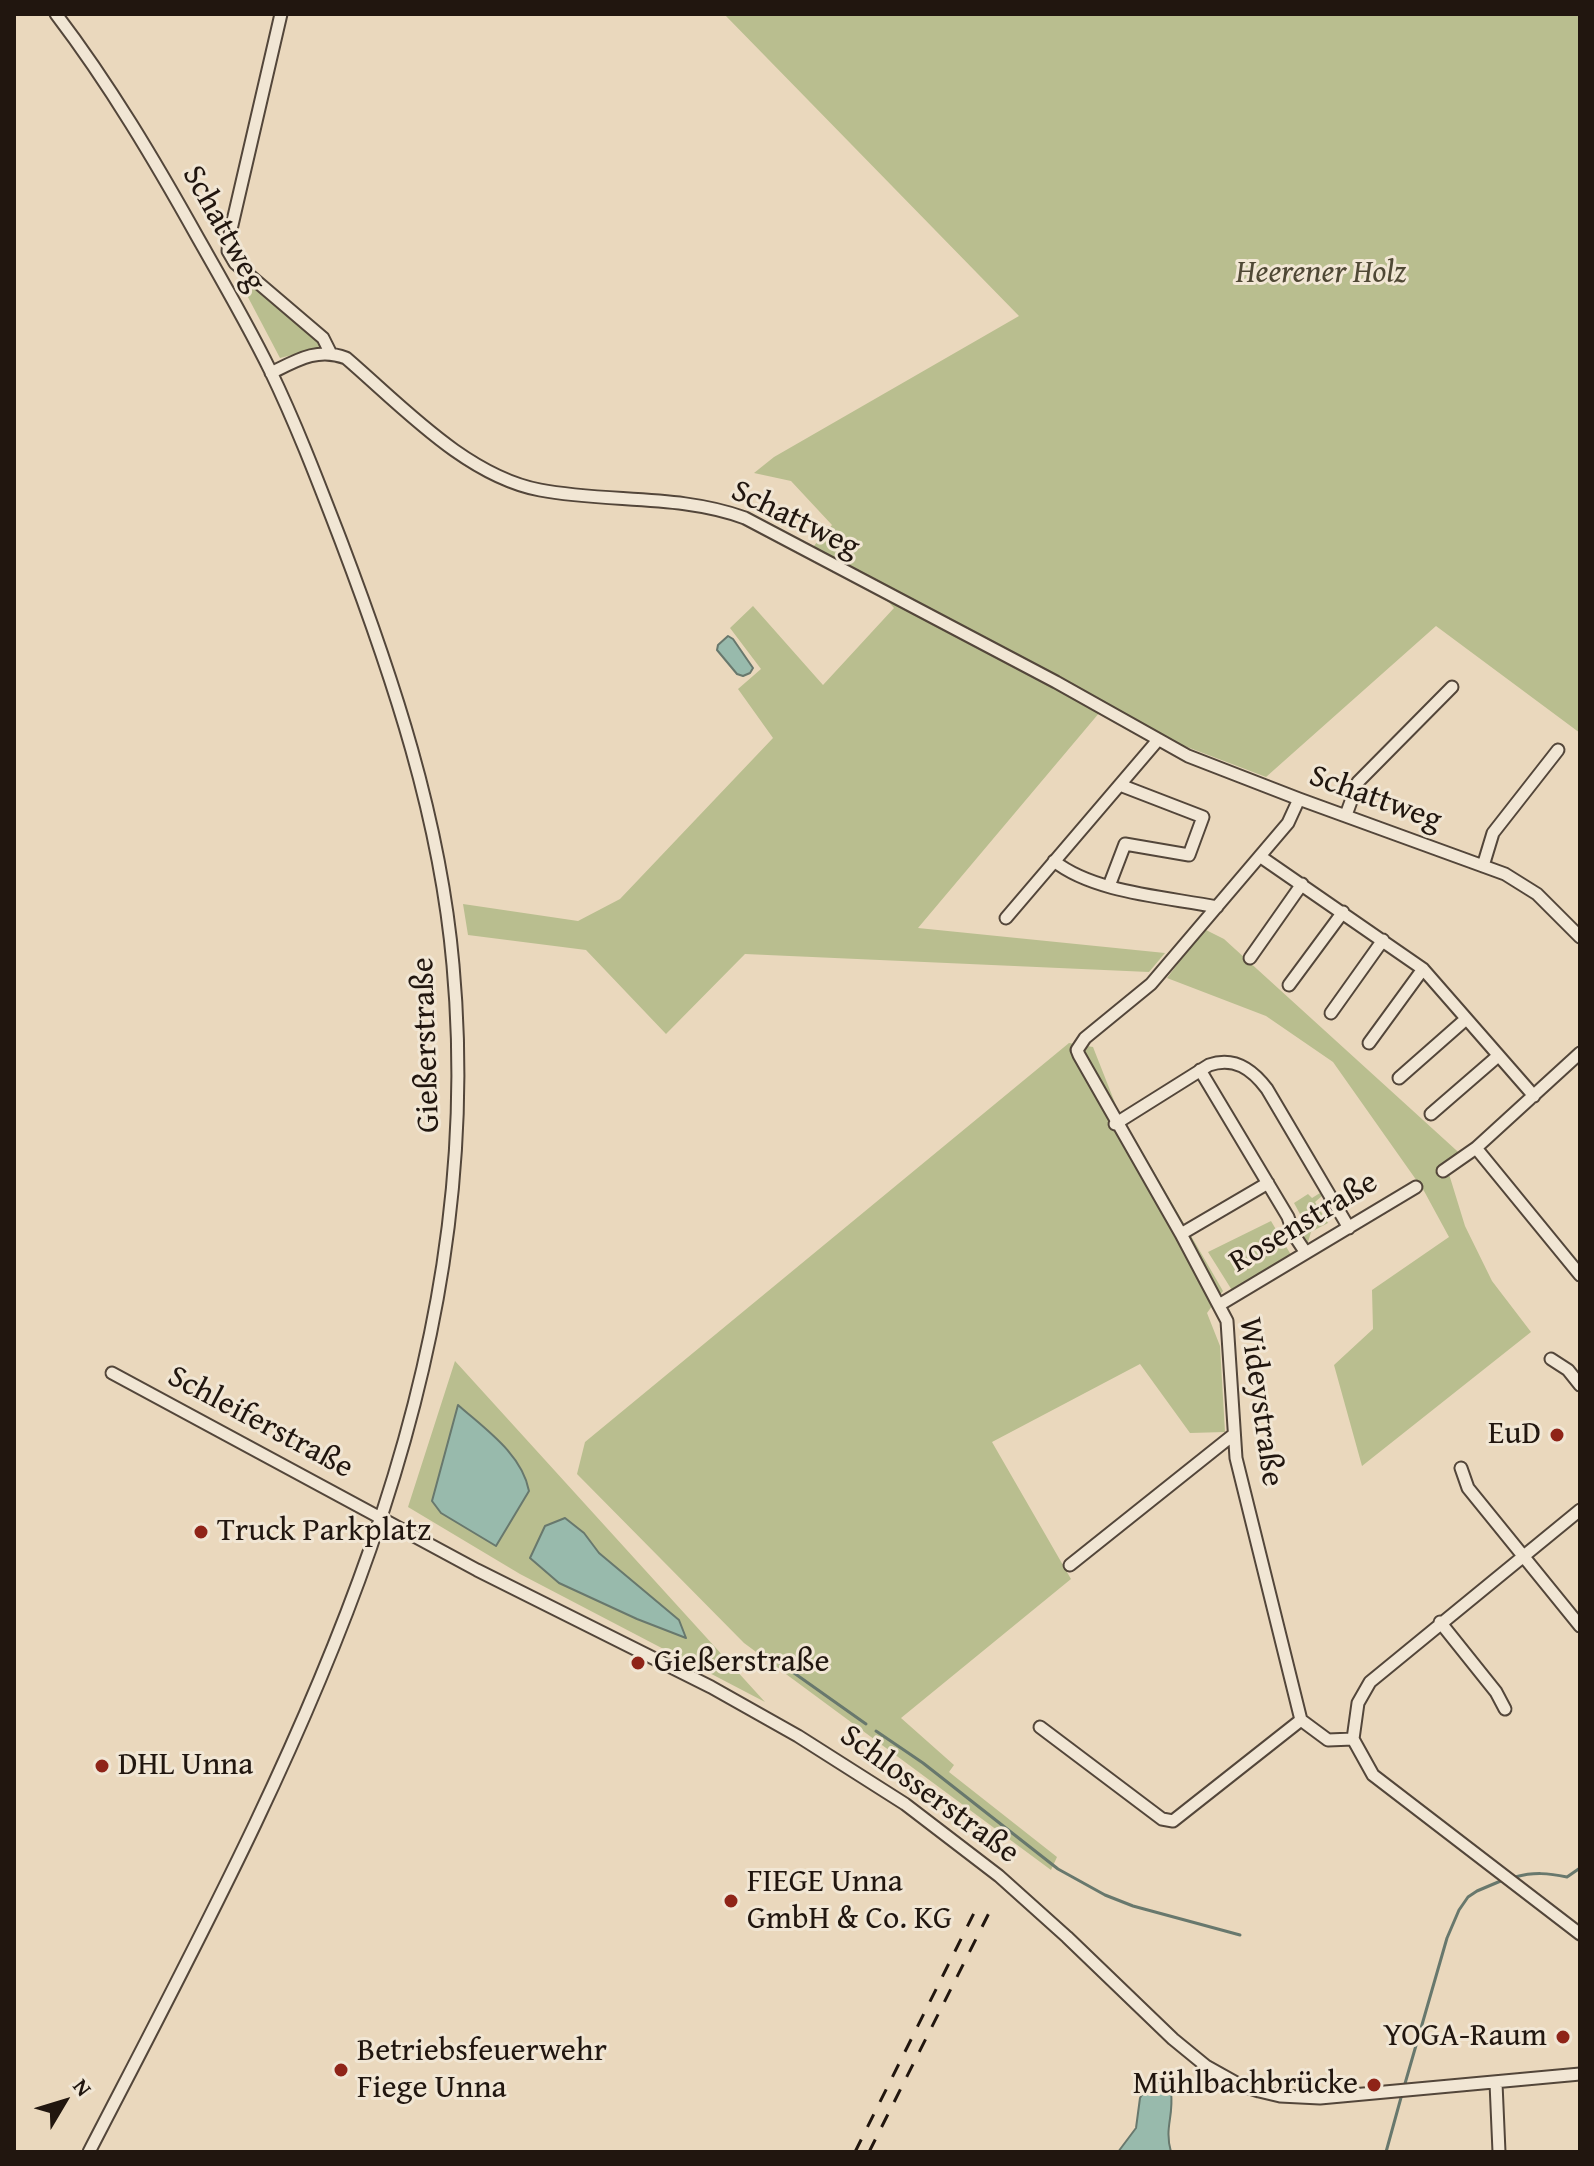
<!DOCTYPE html>
<html>
<head>
<meta charset="utf-8">
<style>
  body { margin:0 }
  #map { position:relative; width:1594px; height:2166px; overflow:hidden; background:#ead8bd; font-family:"Gentium Book Plus",serif }
  canvas { display:block }
  .frame { position:absolute; inset:0; border:16px solid #21160f; pointer-events:none }
  .north { position:absolute; left:24px; top:2062px; width:80px; height:80px; -webkit-text-stroke:6px #f1e6d4; paint-order:stroke; rotate:52deg; font-size:22px; font-weight:700; line-height:32px; text-align:center; color:#21160f }
  .north::after { content:''; display:block; margin:auto; width:28px; height:36px; background:#21160f; clip-path:polygon(50% 0,100% 100%,50% 72%,0 100%) }
</style>
</head>
<body>
<div id="map">
<canvas width="1594" height="2166"></canvas>
<div class="frame"></div>
<div class="north">N</div>
</div>
<script>
const g = document.querySelector('canvas').getContext('2d');
g.lineJoin = 'round';
function fillPath(path, color) {
  g.fillStyle = color;
  g.fill(path, 'evenodd');
}
function strokePath(path, color, width, dash) {
  g.strokeStyle = color;
  g.lineWidth = width;
  g.lineCap = dash ? 'butt' : 'round';
  g.setLineDash(dash || []);
  g.stroke(path);
}
function drawText(font, color, halo, rows, align = 'center') {
  g.font = font + ' "Gentium Book Plus",serif';
  g.lineWidth = 6;
  g.setLineDash([]);
  g.textBaseline = 'middle';
  g.strokeStyle = halo;
  g.fillStyle = color;
  for (const [text, x, y, turn = 0] of rows) {
    g.save();
    g.translate(x, y);
    g.rotate((+turn || 0) * Math.PI / 180);
    g.textAlign = isNaN(turn) ? turn : align;
    if (halo) g.strokeText(text, 0, 0);
    g.fillText(text, 0, 0);
    g.restore();
  }
}
fillPath(new Path2D(`
  M 724,14 L 1580,14 L 1580,733 L 1436,626 L 1266,777 L 1161,737 L 1105,706 L 918,928 L 1165,953 L 1149,972 L 745,954 L 666,1034 L 586,950 L 468,935 L 463,904 L 578,921 L 620,899 L 773,738 L 738,689 L 761,669 L 730,628 L 753,606 L 823,685 L 894,608 L 867,578 L 813,547 L 832,525 L 791,481 L 754,473 L 774,457 L 1019,316 Z
  M 244,279 L 318,341 L 320,348 L 280,358 L 240,282 Z
  M 1204,929 L 1224,939 L 1467,1160 L 1449,1174 L 1465,1226 L 1492,1281 L 1531,1332 L 1362,1466 L 1334,1365 L 1373,1329 L 1372,1290 L 1449,1237 L 1424,1191 L 1333,1062 L 1266,1016 L 1167,978 Z
  M 1069,1043 L 1093,1047 L 1117,1108 L 1223,1291 L 1207,1313 L 1220,1346 L 1225,1432 L 1190,1433 L 1140,1364 L 992,1442 L 1071,1579 L 901,1718 L 954,1765 L 949,1772 L 1057,1857 L 1051,1870 L 744,1643 L 577,1474 L 585,1442 Z
  M 1320,1193 L 1322,1196 L 1315,1202 L 1328,1223 L 1311,1232 L 1306,1249 L 1303,1244 L 1306,1225 L 1294,1203 L 1308,1194 L 1312,1198 Z
  M 1271,1221 L 1294,1260 L 1235,1295 L 1208,1252 Z
  M 455,1361 L 765,1702 L 520,1574 L 408,1507 Z`), '#b9be8f');
const water = new Path2D(`
  M 728,636 L 733,639 L 753,668 L 750,673 L 743,676 L 737,674 L 717,650 L 718,645 Z
  M 458,1405 C 485,1429 522,1454 529,1491 L 496,1546 L 441,1513 L 432,1501 Z
  M 565,1518 L 584,1533 L 599,1553 L 679,1620 L 686,1638 L 637,1619 L 559,1583 L 530,1558 L 545,1526 Z
  M 1159,2082 L 1171,2092 C 1174,2117 1164,2127 1171,2152 L 1118,2152 L 1136,2128 L 1140,2098 L 1148,2085 Z`);
fillPath(water, '#98baac');
strokePath(water, '#68786d', 2);
strokePath(new Path2D(`
  M 770,1656 L 866,1724
  M 876,1731 L 923,1763 L 1058,1869 L 1105,1895 L 1133,1906 L 1240,1935
  M 1515,1877 C 1534,1872 1548,1873 1567,1877 L 1580,1868
  M 1404,2087 L 1447,1938 L 1459,1910 L 1468,1897 L 1477,1891 L 1503,1880
  M 1386,2152 L 1402,2094`), '#68786d', 3);
const minor = new Path2D(`
  M 56,14 C 110,85 155,161 198,238 C 223,282 248,325 270,370 C 297,426 319,484 341,541 C 393,678 440,818 453,965 C 493,1401 282,1778 89,2152
  M 281,14 L 229,238 L 228,251 L 235,263 L 323,338 L 330,352
  M 271,373 C 297,360 318,347 346,358 C 402,406 466,476 540,490 C 608,503 680,494 745,518 L 1056,682 L 1188,756 L 1299,799 L 1505,874 L 1537,894 L 1580,937
  M 1299,799 L 1288,823 L 1151,984 L 1085,1038 L 1077,1050 L 1079,1055 L 1181,1234 L 1227,1321 L 1236,1458 L 1301,1720 L 1328,1740 L 1353,1739 L 1373,1775 L 1580,1934
  M 1346,815 L 1358,782 L 1452,687
  M 1261,857 L 1423,969 L 1534,1096
  M 1054,861 C 1094,893 1167,897 1217,907
  M 1483,866 L 1493,833 L 1558,750
  M 1109,886 L 1125,844 L 1189,855 L 1203,817 L 1120,785
  M 1006,918 L 1158,740
  M 1250,958 L 1302,884
  M 1289,985 L 1343,912
  M 1331,1013 L 1383,940
  M 1369,1043 L 1423,969
  M 1200,1070 L 1288,1217 L 1294,1235 L 1306,1253
  M 1399,1078 L 1466,1019
  M 1431,1114 L 1498,1056
  M 1115,1124 L 1209,1065 C 1234,1056 1252,1069 1267,1089 L 1349,1228
  M 1476,1148 L 1580,1275
  M 1443,1171 L 1476,1148 L 1580,1053
  M 1181,1234 L 1268,1183
  M 1219,1305 L 1416,1187
  M 1551,1359 L 1568,1370 L 1580,1385
  M 112,1373 L 477,1570 L 711,1687 L 798,1736 L 905,1804 L 999,1876 L 1067,1937 L 1173,2039 L 1206,2066 L 1240,2085 L 1259,2091 L 1280,2096 L 1320,2098 L 1580,2074
  M 1461,1468 L 1468,1488 L 1580,1626
  M 1070,1565 L 1233,1435
  M 1440,1622 L 1496,1692 L 1505,1709
  M 1040,1727 L 1162,1819 L 1173,1821 L 1301,1720
  M 1353,1739 L 1358,1703 L 1370,1682 L 1580,1510
  M 1496,2083 L 1499,2152`);
strokePath(minor, '#53463a', 15);
strokePath(minor, '#f1e6d4', 11);
strokePath(new Path2D(`
  M 855,2152 L 978,1905
  M 869,2152 L 990,1911`), '#21160f', 3, [14, 14]);
for (const [x, y, r, color] of [
  [1557,1435,8,"#8f2418"],
  [201,1532,8,"#8f2418"],
  [638,1663,8,"#8f2418"],
  [102,1766,8,"#8f2418"],
  [731,1901,8,"#8f2418"],
  [1563,2037,8,"#8f2418"],
  [341,2070,8,"#8f2418"],
  [1374,2085,8,"#8f2418"]
]) {
  const dot = new Path2D();
  dot.arc(x, y, r, 0, 2 * Math.PI);
  g.fillStyle = color;
  g.fill(dot);
  strokePath(dot, '#f1e6d4', 3);
}
drawText('32px', '#21160f', '#f1e6d4', [
  ["Schattweg",223,229,61],
  ["Schattweg",795,520,26],
  ["Schattweg",1375,799,20],
  ["Gießerstraße",427,1045,-92],
  ["Rosenstraße",1304,1223,-31],
  ["Wideystraße",1260,1402,82],
  ["Schleiferstraße",260,1423,28],
  ["Schlosserstraße",929,1795,36]
]);
drawText('italic 32px', '#4f4835', '#f1e6d4', [
  ["Heerener Holz",1321,274]
]);
drawText('32px', '#21160f', '#f1e6d4', [
  ["EuD",1541,1435,"right"],
  ["Truck Parkplatz",217,1532],
  ["Gießerstraße",654,1663],
  ["DHL Unna",118,1766],
  ["FIEGE Unna",747,1883],
  ["GmbH & Co. KG",747,1920],
  ["YOGA-Raum",1547,2037,"right"],
  ["Betriebsfeuerwehr",357,2052],
  ["Fiege Unna",357,2089],
  ["Mühlbachbrücke",1358,2085,"right"]
], 'left');
</script>
</body>
</html>
